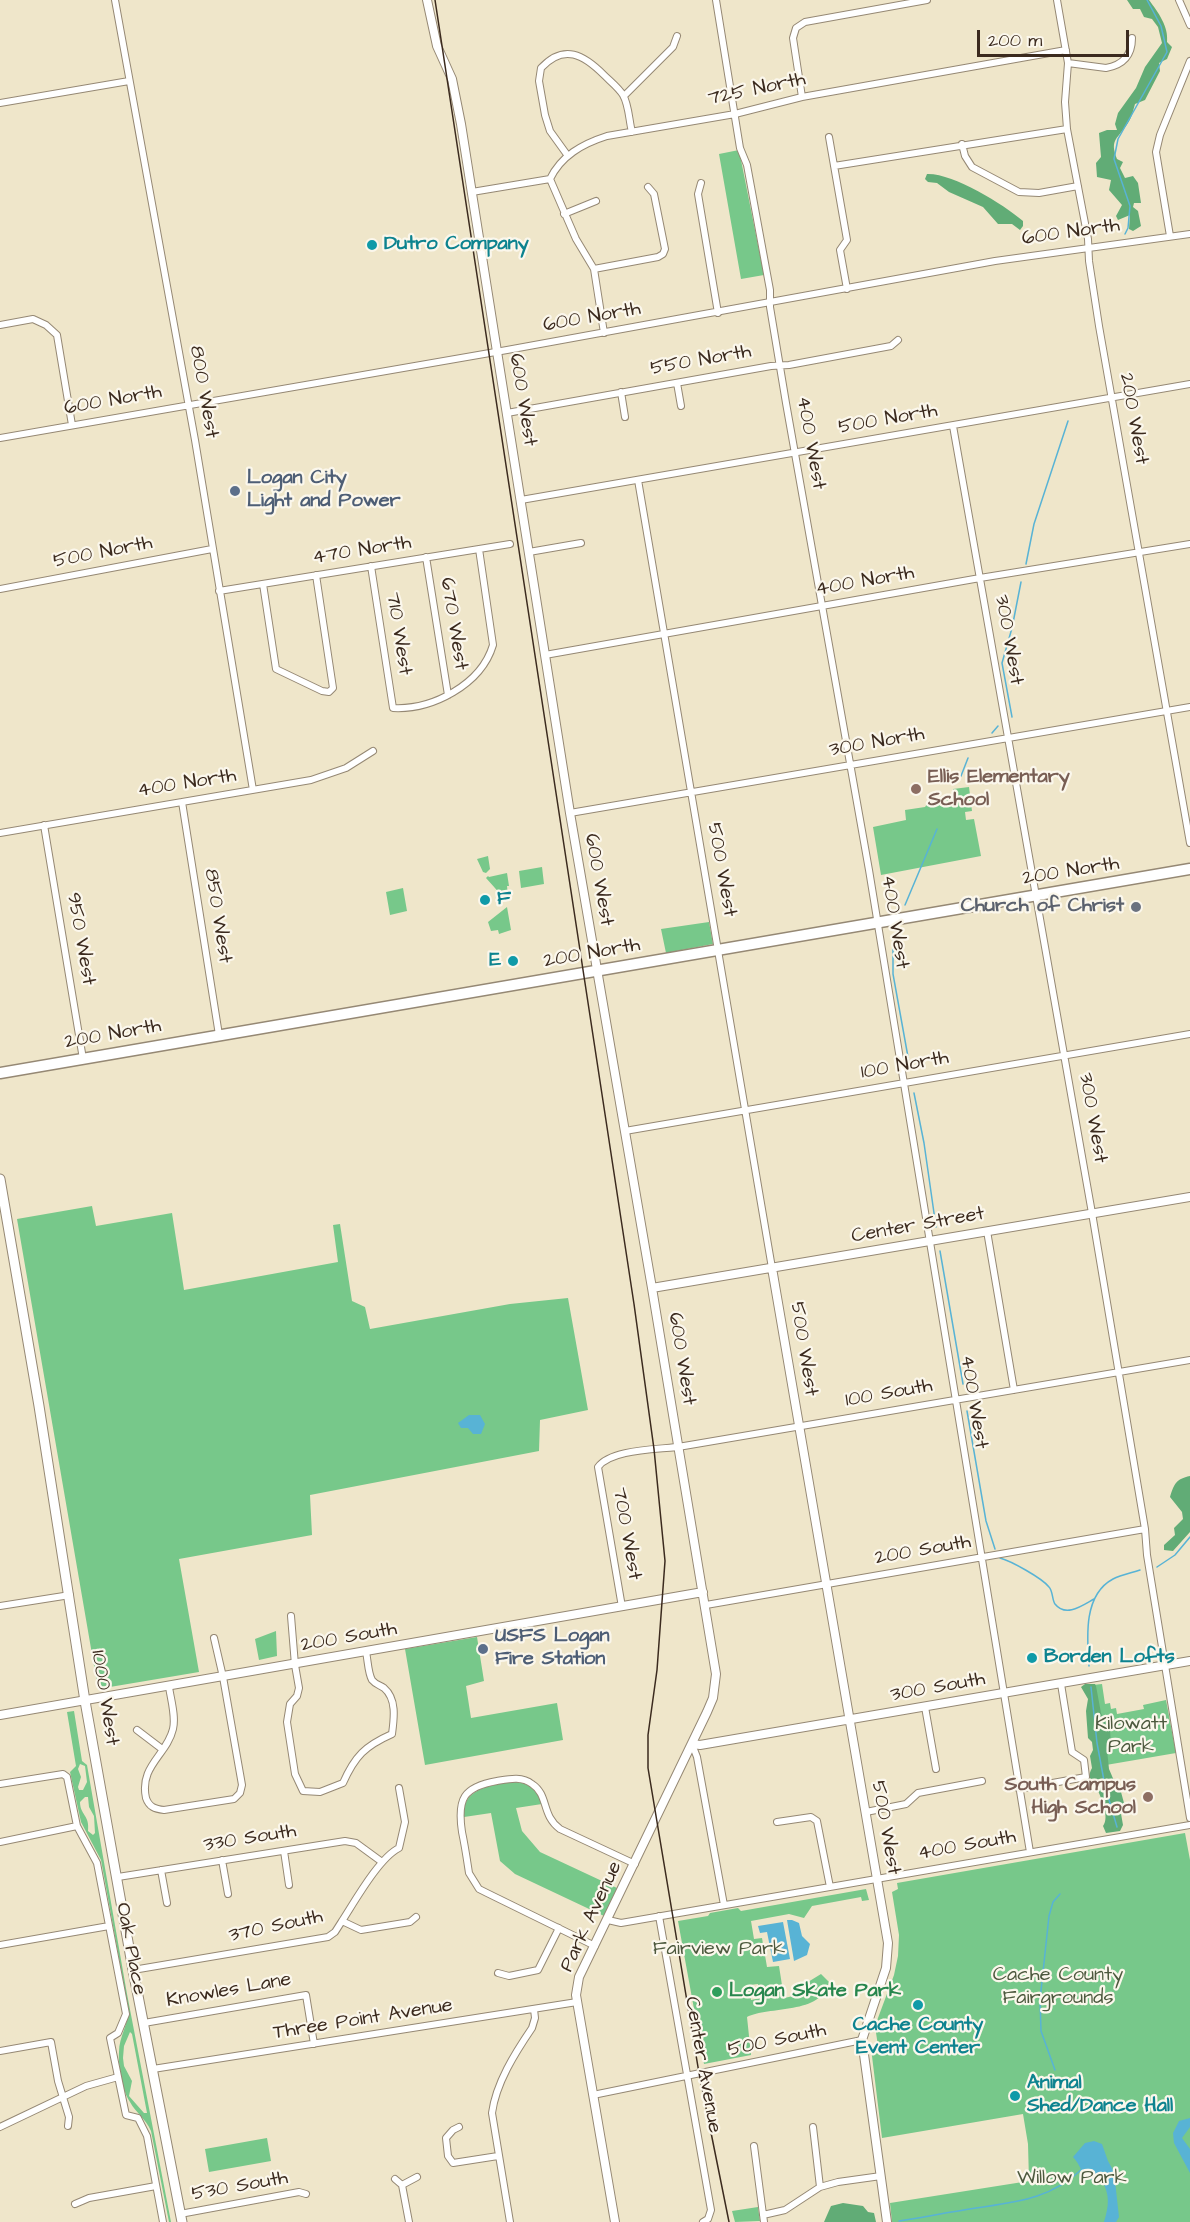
<!DOCTYPE html>
<html>
<head>
<meta charset="utf-8">
<style>
  body { margin:0 }
  #map { position:relative; width:1190px; height:2222px; overflow:hidden; background:#efe6ca; font-family:"Architects Daughter",sans-serif }
  canvas { display:block }
  .scale { position:absolute; left:977px; top:30px; width:152px; height:27px; box-sizing:border-box; border:3px solid #3b2a1e; border-top:0; padding-left:8px; font-size:18px; line-height:21px; white-space:nowrap; color:#3b2a1e; -webkit-text-stroke:4px #fbf7ec; paint-order:stroke }
</style>
</head>
<body>
<div id="map">
<canvas width="1190" height="2222"></canvas>
<div class="scale">200 m</div>
</div>
<script>
const g = document.querySelector('canvas').getContext('2d');
g.lineJoin = 'round';
function fillPath(path, color) {
  g.fillStyle = color;
  g.fill(path, 'evenodd');
}
function strokePath(path, color, width, dash) {
  g.strokeStyle = color;
  g.lineWidth = width;
  g.lineCap = dash ? 'butt' : 'round';
  g.setLineDash(dash || []);
  g.stroke(path);
}
function drawText(font, color, halo, rows, align = 'center') {
  g.font = font + ' "Architects Daughter",sans-serif';
  g.lineWidth = 4.5;
  g.setLineDash([]);
  g.textBaseline = 'middle';
  g.strokeStyle = halo;
  g.fillStyle = color;
  for (const [text, x, y, turn = 0] of rows) {
    g.save();
    g.translate(x, y);
    g.rotate((+turn || 0) * Math.PI / 180);
    g.textAlign = isNaN(turn) ? turn : align;
    if (halo) g.strokeText(text, 0, 0);
    g.fillText(text, 0, 0);
    g.restore();
  }
}
fillPath(new Path2D(`
  M 739,150 L 764,275 L 741,279 L 719,154 Z
  M 969,787 L 972,811 L 965,812 L 966,820 L 974,819 L 981,856 L 881,875 L 873,827 L 906,820 L 905,810 L 925,807 L 928,803 L 954,799 L 953,789 Z
  M 488,856 L 490,869 L 486,873 L 483,872 L 477,859 Z
  M 542,867 L 544,884 L 521,888 L 519,871 Z
  M 507,873 L 509,886 L 507,886 L 508,896 L 503,897 L 486,878 L 488,876 L 489,877 Z
  M 403,888 L 407,911 L 390,915 L 386,892 Z
  M 507,907 L 511,930 L 499,934 L 498,930 L 491,931 L 488,922 Z
  M 709,922 L 713,944 L 666,953 L 661,929 Z
  M 92,1206 L 96,1226 L 172,1213 L 184,1290 L 338,1262 L 333,1225 L 340,1224 L 352,1301 L 365,1307 L 370,1329 L 510,1304 L 568,1298 L 588,1410 L 540,1420 L 539,1451 L 310,1495 L 312,1535 L 179,1559 L 199,1672 L 98,1689 L 17,1219 Z
  M 276,1631 L 277,1656 L 259,1660 L 255,1639 Z
  M 477,1637 L 484,1681 L 466,1686 L 471,1718 L 557,1703 L 563,1740 L 425,1765 L 405,1649 Z
  M 1102,1684 L 1105,1704 L 1110,1703 L 1111,1709 L 1116,1708 L 1117,1714 L 1144,1709 L 1143,1705 L 1166,1700 L 1176,1753 L 1106,1765 L 1093,1685 Z
  M 74,1711 L 82,1761 L 87,1765 L 127,1994 L 171,2222 L 169,2222 L 151,2131 C 146,2119 136,2113 130,2102 C 122,2090 118,2066 119,2052 C 119,2036 129,2025 128,2007 L 101,1860 L 81,1822 L 70,1772 L 76,1766 L 67,1712 ZM 80,1764 L 85,1766 L 87,1782 L 83,1790 L 79,1790 L 78,1787 L 81,1777 L 78,1769 ZM 85,1797 L 88,1797 L 89,1807 L 94,1816 L 95,1833 L 93,1835 L 88,1831 C 90,1815 80,1815 80,1802 ZM 130,2032 L 132,2034 L 147,2113 L 144,2113 L 129,2096 L 132,2081 L 124,2066 L 123,2058 L 124,2046 Z
  M 510,1782 C 526,1781 537,1788 542,1804 L 516,1808 L 522,1831 L 540,1852 L 617,1888 L 604,1916 L 515,1874 L 500,1861 L 491,1813 L 464,1817 C 461,1789 489,1786 510,1782 Z
  M 1185,1833 L 1190,1860 L 1190,2222 L 892,2222 L 890,2203 L 1029,2181 L 1028,2144 L 1023,2114 L 882,2138 L 871,2048 L 878,2046 L 875,2026 L 894,1975 L 898,1956 L 899,1935 L 892,1892 L 898,1889 L 897,1883 Z
  M 866,1889 L 869,1900 L 862,1901 L 861,1897 L 812,1906 L 804,1918 L 789,1914 L 751,1921 L 754,1939 L 762,1938 L 767,1967 L 779,1966 L 784,1998 L 798,1995 L 797,1984 L 808,1982 L 821,1974 L 829,1982 C 822,2015 768,2006 747,2017 L 751,2055 L 704,2064 L 678,1921 L 708,1916 L 710,1913 L 738,1908 L 741,1911 ZM 758,1984 L 761,1998 L 751,2000 L 750,1985 Z
  M 267,2138 L 271,2161 L 209,2172 L 205,2149 Z
  M 758,2207 L 760,2221 L 735,2222 L 732,2211 Z`), '#77c88a');
fillPath(new Path2D(`
  M 1127,0 L 1149,0 C 1158,12 1169,27 1167,42 L 1172,47 L 1167,59 L 1159,63 L 1160,71 L 1145,100 L 1135,104 C 1133,111 1132,117 1128,123 C 1118,139 1109,139 1117,159 L 1123,162 L 1120,168 L 1125,178 L 1133,176 L 1138,183 L 1141,203 L 1134,203 L 1133,207 L 1138,211 L 1141,226 L 1133,231 L 1129,229 L 1130,215 L 1118,220 L 1116,216 L 1122,205 L 1109,190 L 1111,180 L 1097,177 L 1096,163 L 1101,157 L 1099,133 L 1107,130 L 1117,130 L 1115,124 L 1118,113 L 1136,88 L 1145,67 L 1162,43 L 1158,27 L 1152,19 L 1144,17 L 1140,9 L 1133,9 Z
  M 927,174 C 953,173 1003,204 1023,221 L 1023,226 L 1020,230 L 1012,224 L 998,224 L 983,207 L 949,192 L 937,183 L 928,182 L 925,179 Z
  M 1190,1476 L 1190,1532 L 1173,1551 L 1164,1550 L 1164,1545 L 1175,1535 L 1174,1528 L 1183,1519 L 1182,1512 L 1170,1497 C 1174,1484 1176,1479 1190,1476 Z
  M 1085,1684 L 1095,1684 L 1096,1686 L 1101,1713 L 1110,1731 L 1111,1743 L 1107,1750 L 1109,1769 L 1118,1790 L 1121,1792 L 1124,1803 L 1120,1808 L 1123,1825 L 1120,1831 L 1106,1833 L 1103,1826 C 1110,1817 1101,1798 1097,1788 L 1092,1787 C 1089,1780 1088,1775 1092,1768 L 1090,1756 L 1093,1750 L 1092,1742 L 1088,1738 L 1086,1711 L 1088,1699 L 1081,1687 Z
  M 843,2203 L 863,2206 L 868,2212 L 874,2213 L 876,2222 L 824,2222 L 831,2206 Z`), '#61ac76');
fillPath(new Path2D(`
  M 469,1415 L 480,1415 L 485,1424 L 481,1434 L 473,1434 L 468,1428 L 461,1428 L 458,1423 Z
  M 787,1920 L 792,1920 L 799,1923 L 802,1936 L 810,1944 L 807,1955 L 794,1961 Z
  M 783,1922 L 790,1959 L 773,1962 L 767,1932 L 760,1933 L 758,1926 Z
  M 1190,2118 L 1190,2127 L 1182,2138 L 1190,2149 L 1190,2173 L 1174,2143 L 1173,2133 L 1179,2121 Z
  M 1094,2141 L 1102,2144 L 1108,2161 L 1114,2172 L 1119,2217 L 1116,2222 L 1104,2222 C 1109,2205 1110,2196 1102,2180 C 1080,2182 1085,2170 1073,2157 L 1085,2143 Z`), '#58b3d5');
strokePath(new Path2D(`
  M 1125,234 L 1128,228 L 1130,206 L 1114,159 L 1118,139 L 1167,52 L 1161,26 L 1147,0
  M 1026,564 L 1034,524 L 1068,421
  M 1012,717 L 1002,663 L 1012,628 L 1021,582
  M 992,733 L 998,726
  M 961,776 L 968,758
  M 905,905 L 937,829
  M 893,935 L 893,974 L 910,1068
  M 914,1093 L 924,1143 L 936,1227
  M 940,1251 L 963,1384
  M 967,1411 L 986,1521 L 995,1549
  M 1000,1558 C 1011,1561 1042,1578 1049,1587 C 1053,1591 1052,1600 1055,1604 C 1066,1618 1083,1605 1094,1599
  M 1157,1567 L 1175,1555 L 1190,1537
  M 1089,1666 C 1087,1638 1083,1595 1113,1579 C 1121,1575 1131,1573 1140,1570
  M 1091,1687 L 1097,1743 L 1105,1786 L 1117,1827
  M 1055,2070 L 1041,2031 L 1040,2000 L 1049,1916 L 1053,1902 L 1060,1894
  M 899,2221 C 924,2217 950,2212 976,2208 C 1016,2202 1051,2199 1082,2169`), '#58b3d5', 1.5);
const street = new Path2D(`
  M 115,0 L 195,440 L 253,790
  M 716,0 L 740,148 L 747,165 L 770,290 L 770,307 L 786,403 L 869,870 L 1030,1852
  M 1057,0 L 1068,63 L 1065,102 L 1067,129 L 1088,239 L 1089,261 L 1099,326 L 1190,843
  M 1179,0 L 1190,25
  M 1068,63 L 1106,68 C 1123,65 1132,55 1132,38
  M 624,96 L 673,47 L 677,36
  M 802,97 L 793,38 L 796,28 L 805,22 L 927,0
  M 0,103 L 129,81
  M 829,137 L 847,240 L 840,250 L 847,289
  M 962,144 L 965,156 L 972,167 L 1019,192 L 1039,193 L 1078,186
  M 568,156 L 550,131 L 545,115 L 539,81 L 541,68 C 564,43 584,55 604,75 C 610,81 619,88 623,95 C 629,105 629,121 632,132
  M 834,166 L 1067,129
  M 550,179 L 576,239 L 594,269 L 604,333
  M 701,183 L 698,194 L 718,313
  M 472,192 L 550,179 C 561,156 582,144 607,136 L 735,114 L 802,97 L 1066,50
  M 564,214 L 596,201
  M 1170,236 L 1156,152 L 1160,135 L 1190,61
  M 594,269 L 658,257 L 663,254 L 665,249 L 654,194 L 648,187
  M 0,325 L 33,319 L 46,325 L 57,335 L 72,425
  M 677,383 L 681,406
  M 621,392 L 625,417
  M 507,413 L 771,366 L 789,365 L 891,346 L 898,340
  M 953,426 L 1092,1213 L 1145,1529 L 1147,1555 L 1190,1818
  M 0,438 L 507,350 L 995,261 L 1190,234
  M 638,480 L 772,1268
  M 521,500 L 1190,384
  M 529,552 L 581,543
  M 426,557 L 448,695
  M 371,566 L 393,708 C 432,710 481,685 493,645 L 479,549
  M 263,584 L 276,669 L 322,691 L 329,692 L 333,688 L 316,575
  M 0,589 L 212,549
  M 219,591 L 510,544
  M 545,655 L 980,578 L 1190,544
  M 182,802 L 219,1035
  M 570,813 L 1190,707
  M 44,825 L 83,1059
  M 0,833 L 311,780 L 346,768 L 373,751
  M 625,1131 L 1190,1034
  M 987,1231 L 1014,1390
  M 706,1605 L 1145,1529
  M 0,1606 L 70,1595
  M 622,1607 L 598,1467 C 612,1448 662,1450 684,1446 L 1190,1360
  M 291,1616 L 295,1665 L 299,1688 L 297,1696 L 290,1704 L 287,1722 L 295,1774 L 303,1791 L 320,1792 L 343,1783 C 355,1756 365,1746 392,1734 C 394,1719 397,1699 384,1688 C 380,1685 376,1685 372,1680 C 368,1673 368,1661 366,1652
  M 169,1687 C 171,1700 176,1717 173,1729 C 167,1755 139,1766 146,1798 C 149,1807 155,1809 164,1810 L 234,1799 L 240,1793 L 242,1785 L 223,1677 L 214,1638
  M 925,1707 L 936,1769
  M 137,1730 L 162,1749
  M 692,1744 L 697,1757 L 724,1905
  M 0,1784 L 63,1774 L 67,1777 L 77,1826 L 0,1842
  M 1019,1789 L 1086,1777 L 1084,1760 L 1072,1752 L 1061,1684
  M 866,1812 L 906,1804 L 918,1793 L 982,1781
  M 777,1822 L 811,1817 L 817,1821 L 830,1887
  M 77,1826 L 97,1863 L 126,2014 L 118,2033 L 110,2038 L 126,2115 L 138,2118 L 147,2136 L 163,2222
  M 284,1851 L 289,1885
  M 222,1860 L 228,1894
  M 161,1870 L 167,1903
  M 118,1877 L 345,1841 L 356,1843 L 382,1862
  M 659,1916 L 711,2210 L 708,2219 L 703,2222
  M 608,1920 L 621,1923 L 1190,1825
  M 342,1921 C 355,1901 379,1858 399,1848 L 405,1822 L 399,1788
  M 0,1945 L 109,1926
  M 595,1946 L 487,1893 L 479,1889 L 469,1873 C 467,1860 465,1846 462,1832 C 457,1799 463,1787 497,1781 C 509,1779 522,1776 532,1784 C 549,1795 541,1815 560,1829 L 635,1864
  M 133,1970 L 328,1937 L 335,1932 L 342,1921 L 361,1930 L 410,1922 L 416,1917
  M 498,1973 L 509,1976 L 538,1970 L 559,1928
  M 144,2023 L 306,1995 L 314,2044
  M 0,2051 L 51,2042 L 58,2081 L 69,2117 L 68,2126
  M 153,2069 L 577,2002
  M 593,2095 L 862,2040
  M 0,2127 L 86,2086 L 118,2077
  M 459,2127 L 453,2130 L 446,2138 L 448,2156 L 453,2163 L 498,2156
  M 813,2127 L 820,2187
  M 754,2146 L 764,2222
  M 395,2179 L 402,2185 L 409,2222
  M 402,2185 L 417,2177
  M 75,2204 L 89,2198 L 156,2186
  M 180,2214 L 299,2192 L 306,2194
  M 763,2215 L 785,2210 L 820,2187 L 838,2182 L 881,2176
  M 510,2222 L 492,2113 C 496,2083 515,2053 532,2028 L 535,2018 L 534,2009`);
const secondary = new Path2D(`
  M 427,0 L 437,46 L 452,79 L 461,124 L 570,813 L 652,1288 L 716,1674 L 713,1698 L 707,1712 L 579,1977 L 576,1995 L 615,2222
  M 772,1268 L 888,1943 L 886,1968 L 862,2040 L 887,2222
  M 652,1288 L 1190,1197
  M 0,1715 L 703,1592
  M 692,1744 L 700,1745 L 1190,1661`);
const primary = new Path2D(`
  M 0,1179 L 39,1406 L 85,1701 L 133,1970 L 182,2222`);
const highway = new Path2D(`
  M 0,1073 L 1190,869`);
strokePath(street, '#958874', 8);
strokePath(secondary, '#958874', 10);
strokePath(primary, '#958874', 11);
strokePath(highway, '#958874', 13);
strokePath(street, '#fff', 6);
strokePath(secondary, '#fff', 8);
strokePath(primary, '#fff', 9);
strokePath(highway, '#fff', 10);
strokePath(new Path2D(`
  M 435,0 L 634,1304 L 654,1449 L 665,1561 L 657,1670 L 648,1735 L 648,1768 L 699,2073 L 729,2222`), '#3b2a1e', 1.5);
for (const [x, y, r, color] of [
  [372,245,6,"#0f9aa8"],
  [235,491,6,"#5c6f8a"],
  [916,789,6,"#8d6e63"],
  [485,900,6,"#0f9aa8"],
  [1136,907,6,"#6b7280"],
  [513,961,6,"#0f9aa8"],
  [483,1649,6,"#5c6f8a"],
  [1032,1658,6,"#0f9aa8"],
  [1148,1797,6,"#8d6e63"],
  [717,1992,6,"#2e9e5b"],
  [918,2005,6,"#0f9aa8"],
  [1015,2096,6,"#0f9aa8"]
]) {
  const dot = new Path2D();
  dot.arc(x, y, r, 0, 2 * Math.PI);
  g.fillStyle = color;
  g.fill(dot);
  strokePath(dot, '#fbf7ec', 2);
}
drawText('20px', '#3b2a1e', '#fbf7ec', [
  ["725 North",757,90,-12],
  ["600 North",1071,233,-8],
  ["600 North",592,318,-10],
  ["550 North",701,361,-10],
  ["800 West",203,392,80],
  ["600 West",522,400,81],
  ["600 North",113,401,-10],
  ["200 West",1133,419,80],
  ["500 North",888,420,-10],
  ["400 West",810,443,80],
  ["470 North",362,551,-9],
  ["500 North",103,553,-11],
  ["400 North",865,582,-10],
  ["670 West",453,624,81],
  ["710 West",398,634,81],
  ["300 West",1008,640,80],
  ["300 North",877,743,-10],
  ["400 North",187,784,-9],
  ["500 West",721,870,80],
  ["200 North",1071,872,-9],
  ["600 West",598,880,80],
  ["850 West",217,916,81],
  ["400 West",894,922,81],
  ["950 West",80,939,80],
  ["200 North",592,954,-10],
  ["200 North",113,1035,-10],
  ["100 North",905,1066,-10],
  ["300 West",1092,1118,80],
  ["Center Street",918,1226,-10],
  ["500 West",803,1349,81],
  ["600 West",681,1359,81],
  ["100 South",889,1394,-10],
  ["400 West",973,1402,81],
  ["700 West",626,1534,80],
  ["200 South",923,1551,-10],
  ["200 South",349,1638,-10],
  ["300 South",938,1688,-10],
  ["1000 West",104,1698,81],
  ["500 West",885,1828,80],
  ["330 South",250,1839,-9],
  ["400 South",967,1846,-10],
  ["Park Avenue",592,1917,-65],
  ["370 South",276,1927,-12],
  ["Oak Place",130,1949,79],
  ["Knowles Lane",229,1991,-10],
  ["Three Point Avenue",363,2020,-9],
  ["500 South",777,2041,-12],
  ["Center Avenue",702,2065,80],
  ["530 South",240,2187,-10]
]);
drawText('bold 20px', '#0d838f', '#fbf7ec', [
  ["Dutro Company",384,245],
  ["F",497,900],
  ["E",501,961,"right"],
  ["Borden Lofts",1044,1658],
  ["Cache County",918,2026,"center"],
  ["Event Center",918,2049,"center"],
  ["Animal",1027,2084],
  ["Shed/Dance Hall",1027,2107]
], 'left');
drawText('bold 20px', '#4e5e75', '#fbf7ec', [
  ["Logan City",247,479],
  ["Light and Power",247,502],
  ["USFS Logan",495,1637],
  ["Fire Station",495,1660]
], 'left');
drawText('bold 20px', '#785e54', '#fbf7ec', [
  ["Ellis Elementary",928,778],
  ["School",928,801],
  ["South Campus",1136,1786,"right"],
  ["High School",1136,1809,"right"]
], 'left');
drawText('bold 20px', '#5b616d', '#fbf7ec', [
  ["Church of Christ",1124,907]
], 'right');
drawText('20px', '#4d593e', '#fbf7ec', [
  ["Kilowatt",1131,1725],
  ["Park",1131,1748],
  ["Fairview Park",719,1950],
  ["Cache County",1058,1976],
  ["Fairgrounds",1058,1999],
  ["Willow Park",1072,2179]
]);
drawText('bold 20px', '#27864d', '#fbf7ec', [
  ["Logan Skate Park",729,1992]
], 'left');
</script>
</body>
</html>
